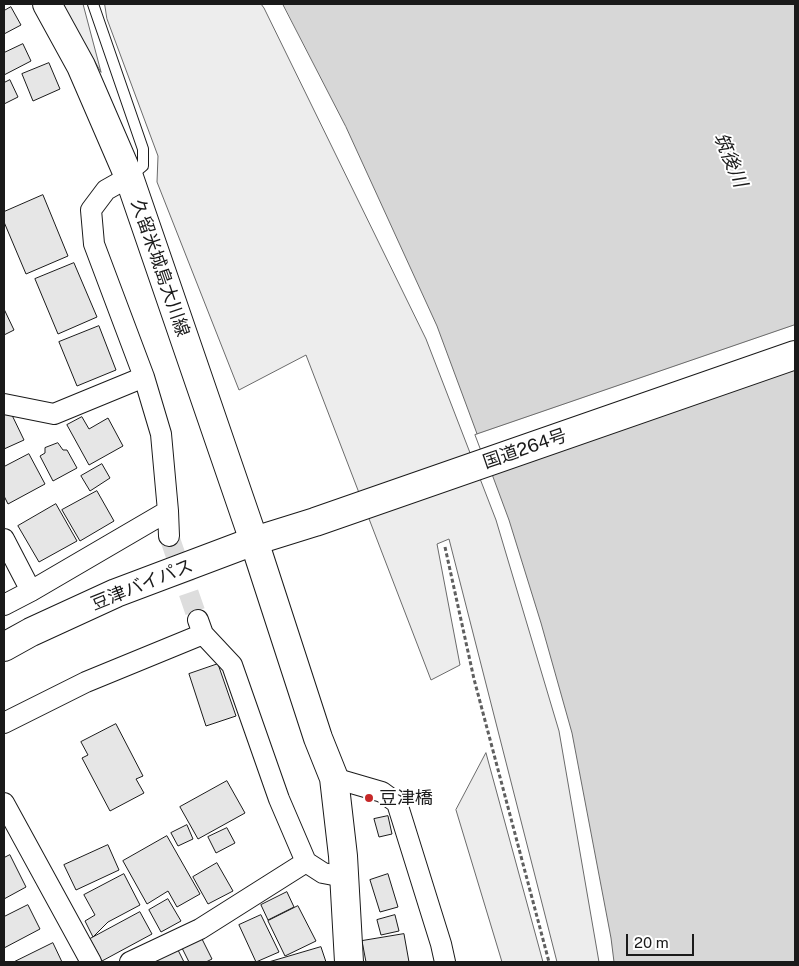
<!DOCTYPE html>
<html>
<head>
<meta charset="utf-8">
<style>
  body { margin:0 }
  #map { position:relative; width:799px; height:966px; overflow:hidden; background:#fff; font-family:"Public Sans",sans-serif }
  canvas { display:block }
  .frame { position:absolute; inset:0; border:5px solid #1a1a1a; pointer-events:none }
  .scale { position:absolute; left:626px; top:934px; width:68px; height:22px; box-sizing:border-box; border:2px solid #1a1a1a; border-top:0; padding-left:6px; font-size:15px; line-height:18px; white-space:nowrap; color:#1a1a1a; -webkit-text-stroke:4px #fff; paint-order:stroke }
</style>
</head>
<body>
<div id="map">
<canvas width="799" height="966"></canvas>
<div class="frame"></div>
<div class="scale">20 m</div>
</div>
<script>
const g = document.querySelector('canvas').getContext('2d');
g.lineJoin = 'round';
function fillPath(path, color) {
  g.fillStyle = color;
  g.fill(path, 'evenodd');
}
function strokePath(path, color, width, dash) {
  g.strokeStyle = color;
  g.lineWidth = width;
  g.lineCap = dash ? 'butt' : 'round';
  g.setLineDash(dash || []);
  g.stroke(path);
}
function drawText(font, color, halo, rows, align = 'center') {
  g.font = font + ' "Public Sans","Noto Sans JP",sans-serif';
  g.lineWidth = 4;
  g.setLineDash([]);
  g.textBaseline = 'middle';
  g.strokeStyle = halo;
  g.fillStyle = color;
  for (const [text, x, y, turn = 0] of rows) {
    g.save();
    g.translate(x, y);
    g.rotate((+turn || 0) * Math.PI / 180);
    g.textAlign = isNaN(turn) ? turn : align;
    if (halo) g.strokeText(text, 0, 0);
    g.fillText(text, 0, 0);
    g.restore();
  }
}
const built = new Path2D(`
  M 62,4 L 83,4 L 101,72 Z
  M 105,4 L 261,4 L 264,8 L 426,339 L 496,520 L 559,731 L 599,962 L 557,962 L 449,539 L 437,544 L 460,665 L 431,680 L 306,355 L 239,390 L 157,182 L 158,156 L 107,19 Z
  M 486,753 L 543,962 L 502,962 L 456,810 Z`);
fillPath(built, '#ededed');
strokePath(built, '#6a6a6a', 1);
const water = new Path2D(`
  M 283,4 L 795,4 L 795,962 L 614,962 L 611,938 L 572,733 L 541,623 L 509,520 L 437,326 L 346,127 Z`);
fillPath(water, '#d7d7d7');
strokePath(water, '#6a6a6a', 1);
const pier = new Path2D(`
  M 795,325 L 795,367 L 489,472 L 475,435 Z`);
fillPath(pier, '#fff');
strokePath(pier, '#6a6a6a', 1);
const building = new Path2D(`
  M 11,7 L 21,25 L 4,34 L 4,11 Z
  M 23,44 L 31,61 L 4,75 L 4,53 Z
  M 49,63 L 60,89 L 33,101 L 22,74 Z
  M 10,80 L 18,97 L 4,104 L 4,83 Z
  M 43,195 L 68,256 L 26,274 L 4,222 L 4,212 Z
  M 74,263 L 97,317 L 58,334 L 35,279 Z
  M 4,309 L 14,330 L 4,335 Z
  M 99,326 L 116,370 L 77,386 L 59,342 Z
  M 10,411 L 24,440 L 4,449 L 4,414 Z
  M 82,417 L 89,429 L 108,418 L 123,446 L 89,465 L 67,425 Z
  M 58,443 L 63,450 L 67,450 L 77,468 L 53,481 L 40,456 L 45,453 L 45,448 Z
  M 29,454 L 45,484 L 8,504 L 4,496 L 4,467 Z
  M 102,464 L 110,478 L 90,491 L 81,476 Z
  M 97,491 L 114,521 L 80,541 L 62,510 Z
  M 56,504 L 77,541 L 39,562 L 18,526 Z
  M 218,664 L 236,716 L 206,726 L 189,674 Z
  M 116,724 L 143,776 L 136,779 L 144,793 L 110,811 L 82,758 L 88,755 L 81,742 Z
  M 227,781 L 245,813 L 198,839 L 180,807 Z
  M 388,816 L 392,834 L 379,837 L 374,819 Z
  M 187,825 L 193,839 L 178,846 L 171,833 Z
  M 227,828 L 235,843 L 216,853 L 208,837 Z
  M 167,836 L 200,894 L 177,907 L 168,891 L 147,904 L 123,861 Z
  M 108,845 L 119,870 L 76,890 L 64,865 Z
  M 10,855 L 26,887 L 4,899 L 4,858 Z
  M 217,863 L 233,891 L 208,904 L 193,877 Z
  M 124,874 L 140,905 L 108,922 L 93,937 L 85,921 L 95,915 L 84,895 Z
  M 388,874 L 398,907 L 380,912 L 370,880 Z
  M 287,892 L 294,907 L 268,920 L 261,905 Z
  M 168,899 L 181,921 L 161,932 L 149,910 Z
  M 28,905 L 40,929 L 4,948 L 4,917 Z
  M 298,906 L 316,941 L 285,956 L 268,921 Z
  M 140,912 L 152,934 L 102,961 L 90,939 Z
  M 261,915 L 279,952 L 256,962 L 239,925 Z
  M 395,915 L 399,931 L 381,935 L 377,920 Z
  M 199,933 L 212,959 L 206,962 L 189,962 L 180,944 Z
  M 404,934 L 409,962 L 366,962 L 362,941 Z
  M 53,943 L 62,962 L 14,962 Z
  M 321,947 L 326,962 L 269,962 Z
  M 177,948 L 184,962 L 158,962 L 156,958 Z`);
fillPath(building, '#e6e6e6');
strokePath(building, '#1a1a1a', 1);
strokePath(new Path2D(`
  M 169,536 L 198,620`), '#ddd', 20, [20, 10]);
const lane = new Path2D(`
  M 93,4 L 143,149 L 143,166 L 131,176`);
const street = new Path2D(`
  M 4,404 L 54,414 L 144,377
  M 168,511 L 169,536
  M 4,539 L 31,591
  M 4,605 L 31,591 L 168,511 L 161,434 L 144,377 L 94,244 L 91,210 L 106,190 L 129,177
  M 198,620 L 203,634 L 232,665 L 279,799 L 306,862 L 323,873 L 344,877
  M 4,723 L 86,682 L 203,634
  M 334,778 L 382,792 L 397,803 L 441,944 L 445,962
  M 4,803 L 91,962
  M 130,962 L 200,929 L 306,862`);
const secondary = new Path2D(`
  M 254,541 L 318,738 L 334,778 L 343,856 L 349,962`);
const primary = new Path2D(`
  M 47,4 L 81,66 L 129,177 L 254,541`);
const highway = new Path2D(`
  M 4,647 L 31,632 L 116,593 L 254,541 L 315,522 L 795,355`);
strokePath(lane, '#1a1a1a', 12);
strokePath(street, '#1a1a1a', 22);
strokePath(secondary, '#1a1a1a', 30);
strokePath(primary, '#1a1a1a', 30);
strokePath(highway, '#1a1a1a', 30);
strokePath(new Path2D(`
  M 445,547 L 474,679 L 549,962`), '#5f5f5f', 3, [4, 2.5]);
strokePath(lane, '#fff', 10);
strokePath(street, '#fff', 20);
strokePath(secondary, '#fff', 28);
strokePath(primary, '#fff', 28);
strokePath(highway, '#fff', 28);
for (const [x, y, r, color] of [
  [369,798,5,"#c62828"]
]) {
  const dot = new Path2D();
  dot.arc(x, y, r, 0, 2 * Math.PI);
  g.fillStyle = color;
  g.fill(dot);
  strokePath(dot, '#fff', 2);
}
drawText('18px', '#1a1a1a', '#fff', [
  ["久留米城島大川線",160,268,71],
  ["国道264号",525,449,-19],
  ["豆津バイパス",142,585,-22]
]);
drawText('18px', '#1a1a1a', '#fff', [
  ["豆津橋",379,798]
], 'left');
drawText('italic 19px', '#1a1a1a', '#fff', [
  ["筑後川",730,160,67]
]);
</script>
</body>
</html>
